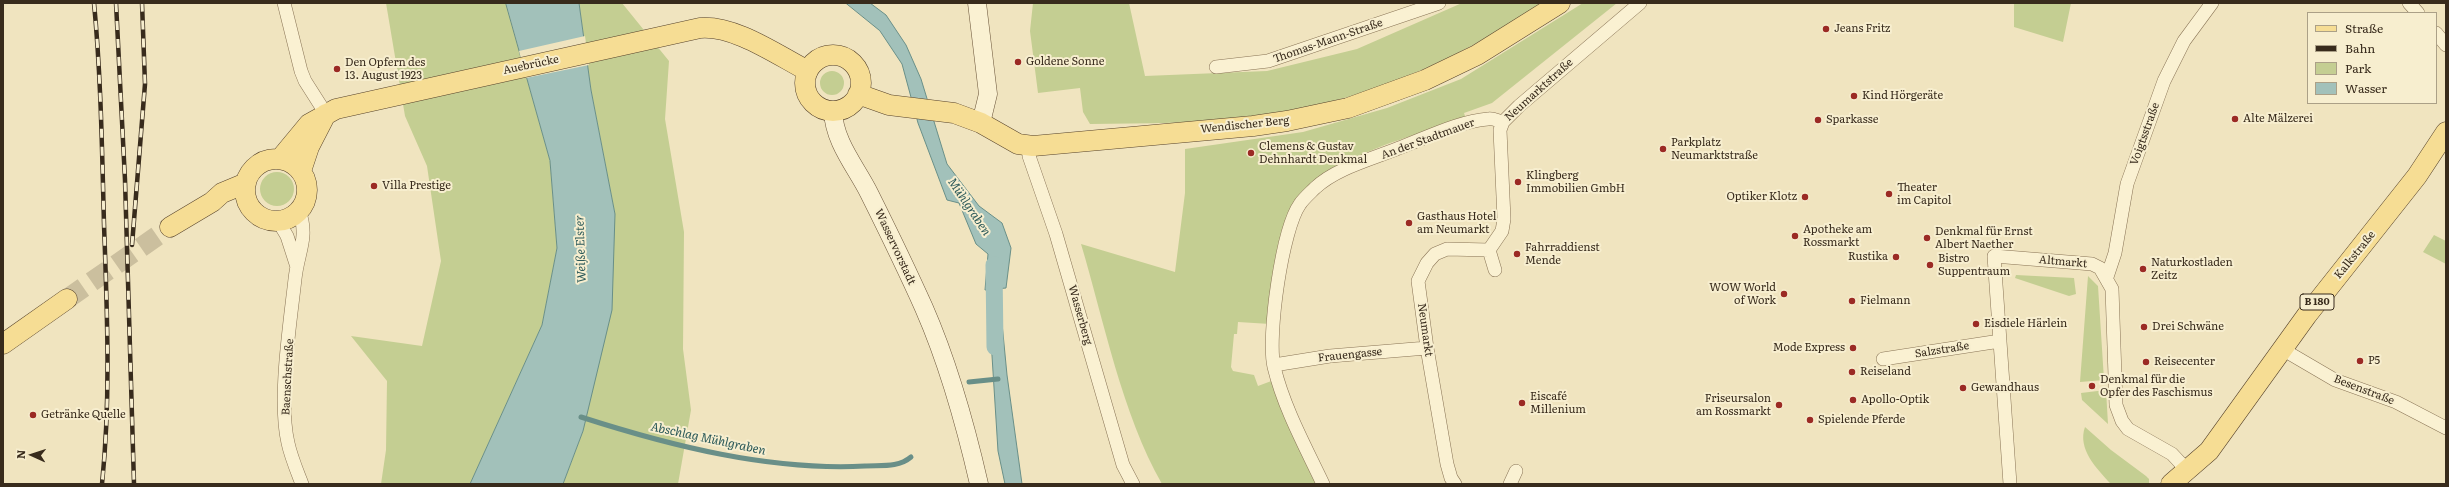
<!DOCTYPE html>
<html>
<head>
<meta charset="utf-8">
<style>
  body { margin:0 }
  #map { position:relative; width:2449px; height:487px; overflow:hidden; background:#f0e4bf; font-family:Literata,serif }
  canvas { display:block }
  .frame { position:absolute; inset:0; border:4px solid #382b1c; pointer-events:none }
  .legend { position:absolute; left:2307px; top:12px; width:130px; height:92px; box-sizing:border-box; background:#f7eecf; border:1px solid #aba087; margin:0; padding:5px 7px; list-style:none; font-size:12px; color:#382b1c }
  .legend li { display:flex; align-items:center; gap:8px; height:20px }
  .legend b { width:20px; border:1px solid #aba087 }
  .north { position:absolute; left:12px; top:435px; width:40px; height:40px; -webkit-text-stroke:3px #f7eecf; paint-order:stroke; rotate:273deg; font-size:11px; font-weight:700; line-height:16px; text-align:center; color:#382b1c }
  .north::after { content:''; display:block; margin:auto; width:14px; height:18px; background:#382b1c; clip-path:polygon(50% 0,100% 100%,50% 72%,0 100%) }
</style>
</head>
<body>
<div id="map">
<canvas width="2449" height="487"></canvas>
<div class="frame"></div>
<ul class="legend">
<li><b style="height:5px;background:#f6dd94"></b>Straße</li>
<li><b style="height:5px;background:#382b1c"></b>Bahn</li>
<li><b style="height:11px;background:#c4ce92"></b>Park</li>
<li><b style="height:11px;background:#a2c1ba"></b>Wasser</li>
</ul>
<div class="north">N</div>
</div>
<script>
const g = document.querySelector('canvas').getContext('2d');
g.lineJoin = 'round';
function fillPath(path, color) {
  g.fillStyle = color;
  g.fill(path, 'evenodd');
}
function strokePath(path, color, width, dash) {
  g.strokeStyle = color;
  g.lineWidth = width;
  g.lineCap = dash ? 'butt' : 'round';
  g.setLineDash(dash || []);
  g.stroke(path);
}
function drawText(font, color, halo, rows, align = 'center') {
  g.font = font + ' Literata,serif';
  g.lineWidth = 4;
  g.setLineDash([]);
  g.textBaseline = 'middle';
  g.strokeStyle = halo;
  g.fillStyle = color;
  for (const [text, x, y, turn = 0] of rows) {
    g.save();
    g.translate(x, y);
    g.rotate((+turn || 0) * Math.PI / 180);
    g.textAlign = isNaN(turn) ? turn : align;
    if (halo) g.strokeText(text, 0, 0);
    g.fillText(text, 0, 0);
    g.restore();
  }
}
fillPath(new Path2D(`
  M 386,3 L 506,3 L 550,161 L 557,248 L 542,325 L 470,484 L 381,484 L 386,450 L 387,381 L 351,336 L 422,346 L 441,261 L 427,166 L 405,116 Z
  M 579,3 L 622,3 L 669,61 L 665,119 L 684,232 L 683,349 L 691,410 L 678,484 L 563,484 L 583,431 L 615,214 L 591,90 Z
  M 1033,3 L 1129,3 L 1145,76 L 1267,71 L 1357,49 L 1462,3 L 1541,3 C 1457,62 1356,104 1253,117 C 1200,124 1144,123 1090,124 L 1083,112 L 1080,88 L 1038,93 L 1030,31 Z
  M 1583,3 L 1617,3 L 1492,103 L 1464,113 L 1466,119 C 1417,134 1326,158 1295,200 L 1270,324 L 1238,322 L 1237,334 L 1234,334 L 1231,367 L 1233,371 L 1254,375 L 1258,386 L 1274,380 L 1282,405 L 1316,484 L 1162,484 C 1122,414 1104,321 1081,244 L 1175,272 L 1185,193 L 1185,149 L 1303,132 L 1387,108 L 1461,79 Z
  M 2014,3 L 2071,3 L 2063,42 L 2014,27 Z
  M820 83a12 12 0 1 1 24 0a12 12 0 1 1-24 0Z
  M260 189a17 17 0 1 1 34 0a17 17 0 1 1-34 0Z
  M 2434,235 L 2446,241 L 2446,264 L 2423,252 Z
  M 2016,275 L 2074,278 L 2076,294 L 2069,296 L 2015,278 Z
  M 2088,276 L 2098,286 L 2104,380 L 2080,382 Z
  M 2106,390 L 2108,424 L 2082,400 L 2081,393 Z
  M 2085,427 L 2111,450 L 2146,476 L 2149,479 L 2149,484 L 2111,484 C 2097,469 2077,449 2085,427 Z`), '#c4ce92');
const water = new Path2D(`
  M 506,3 L 579,3 L 591,90 L 615,214 L 612,310 L 583,431 L 563,484 L 470,484 L 542,325 L 557,248 L 550,161 Z
  M 846,3 L 870,3 L 886,15 L 906,45 L 921,79 L 947,164 L 979,206 L 1002,223 L 1011,248 L 1006,288 L 985,290 L 988,254 L 976,244 L 959,203 L 947,200 L 918,123 L 902,64 L 880,31 Z
  M 1002,323 L 1007,375 L 1022,484 L 1005,484 L 998,451 L 990,324 Z`);
fillPath(water, '#a2c1ba');
strokePath(water, '#698f88', 1);
fillPath(new Path2D(`
  M 585,36 L 589,65 L 526,78 L 519,51 Z`), '#f0e4bf');
strokePath(new Path2D(`
  M 969,382 L 998,379
  M 581,417 C 671,446 770,471 865,466 C 881,465 898,468 911,457`), '#698f88', 5);
strokePath(new Path2D(`
  M 994,265 L 995,347`), '#a2c1ba', 17);
strokePath(new Path2D(`
  M 67,299 L 170,227`), '#cbbf9e', 20, [20, 10]);
const street = new Path2D(`
  M 284,3 L 301,71 L 305,81 L 326,114
  M 2409,3 L 2418,13
  M 2436,33 L 2446,45
  M 1216,67 L 1268,61 L 1439,3
  M 1028,146 L 1029,156 L 1056,234 L 1123,465 L 1133,484
  M 299,210 C 309,238 298,251 295,279 C 290,324 278,400 288,443 C 291,457 297,471 302,484
  M 278,221 L 287,236 L 297,267
  M 1489,250 L 1502,231 L 1504,219 L 1500,130 L 1503,122 L 1519,106 L 1640,3
  M 1489,250 L 1495,270
  M 2107,277 L 2115,253 L 2127,184 L 2164,81 L 2184,41 L 2212,3
  M 2282,349 L 2335,380 L 2396,402 L 2446,428
  M 1883,359 L 2000,341
  M 1274,365 L 1330,356 L 1427,348
  M 1323,484 C 1305,446 1284,408 1274,367 C 1267,337 1282,229 1300,204 C 1304,198 1310,193 1315,188 C 1336,168 1372,159 1399,148 C 1426,138 1460,121 1488,119 C 1493,118 1498,121 1503,122
  M 1455,484 L 1451,478 L 1447,464 L 1427,348 L 1418,281 L 1427,263 L 1435,254 L 1447,249 L 1489,250
  M 1510,484 L 1516,471
  M 2010,484 L 1994,256 L 2092,264 L 2100,268 L 2112,289 L 2116,405 L 2122,421 L 2128,429 L 2172,454 L 2186,469`);
const secondary = new Path2D(`
  M 977,3 L 988,94 L 981,123
  M 833,111 C 834,142 856,167 869,193 C 888,231 907,270 924,308 C 949,365 965,423 979,484`);
const primary = new Path2D(`
  M805 83a28 28 0 1 1 56 0a28 28 0 1 1-56 0Z
  M 858,94 L 889,105 L 954,113 L 981,123 L 1018,144 L 1033,146 L 1253,126 L 1287,121 L 1348,108 L 1425,80 L 1477,55 L 1560,3
  M 280,159 L 309,124 L 336,109 L 700,28 C 735,25 777,55 808,71
  M245 190a31 31 0 1 1 62 0a31 31 0 1 1-62 0Z
  M 301,171 L 309,147 L 326,114
  M 170,227 L 212,202 L 222,193 L 246,183
  M 3,344 L 67,299
  M 2171,484 L 2209,451 L 2307,315 L 2417,176 L 2446,132`);
strokePath(street, '#897456', 14);
strokePath(secondary, '#6b553a', 19);
strokePath(primary, '#56422b', 21);
strokePath(street, '#faf1d2', 13);
strokePath(secondary, '#faf1d2', 18);
strokePath(primary, '#f6dd94', 20);
const rail = new Path2D(`
  M 94,3 C 101,76 102,150 104,224 C 107,311 111,397 102,484
  M 116,3 L 125,180 L 134,484
  M 132,245 L 145,84 L 142,3`);
strokePath(rail, '#382b1c', 4.5);
strokePath(rail, '#f7eecf', 3, [9]);
for (const [x, y, r, color] of [
  [1826,29,4,"#9b2a24"],
  [1018,62,4,"#9b2a24"],
  [337,69,4,"#9b2a24"],
  [1854,96,4,"#9b2a24"],
  [2235,119,4,"#9b2a24"],
  [1818,120,4,"#9b2a24"],
  [1663,149,4,"#9b2a24"],
  [1251,153,4,"#9b2a24"],
  [1518,182,4,"#9b2a24"],
  [374,186,4,"#9b2a24"],
  [1889,194,4,"#9b2a24"],
  [1805,197,4,"#9b2a24"],
  [1409,223,4,"#9b2a24"],
  [1795,236,4,"#9b2a24"],
  [1927,238,4,"#9b2a24"],
  [1517,254,4,"#9b2a24"],
  [1896,257,4,"#9b2a24"],
  [1930,265,4,"#9b2a24"],
  [2143,269,4,"#9b2a24"],
  [1784,294,4,"#9b2a24"],
  [1852,301,4,"#9b2a24"],
  [1976,324,4,"#9b2a24"],
  [2144,327,4,"#9b2a24"],
  [1853,348,4,"#9b2a24"],
  [2360,361,4,"#9b2a24"],
  [2146,362,4,"#9b2a24"],
  [1852,372,4,"#9b2a24"],
  [2092,386,4,"#9b2a24"],
  [1963,388,4,"#9b2a24"],
  [1853,400,4,"#9b2a24"],
  [1522,403,4,"#9b2a24"],
  [1779,405,4,"#9b2a24"],
  [33,415,4,"#9b2a24"],
  [1810,420,4,"#9b2a24"]
]) {
  const dot = new Path2D();
  dot.arc(x, y, r, 0, 2 * Math.PI);
  g.fillStyle = color;
  g.fill(dot);
  strokePath(dot, '#f7eecf', 1.5);
}
for (const [x, y, w] of [
  [2317,302,34]
]) {
  const box = new Path2D();
  box.roundRect(x - w / 2, y - 8, w, 16, 3);
  g.fillStyle = '#f7eecf';
  g.fill(box);
  strokePath(box, '#382b1c', 1);
}
drawText('bold 10px', '#382b1c', null, [
  ["B 180",2317,302]
]);
drawText('11px', '#382b1c', '#f7eecf', [
  ["Jeans Fritz",1834,29],
  ["Goldene Sonne",1026,62],
  ["Den Opfern des",345,63],
  ["13. August 1923",345,76],
  ["Kind Hörgeräte",1862,96],
  ["Alte Mälzerei",2243,119],
  ["Sparkasse",1826,120],
  ["Parkplatz",1671,143],
  ["Neumarktstraße",1671,156],
  ["Clemens & Gustav",1259,147],
  ["Dehnhardt Denkmal",1259,160],
  ["Klingberg",1526,176],
  ["Immobilien GmbH",1526,189],
  ["Villa Prestige",382,186],
  ["Theater",1897,188],
  ["im Capitol",1897,201],
  ["Optiker Klotz",1797,197,"right"],
  ["Gasthaus Hotel",1417,217],
  ["am Neumarkt",1417,230],
  ["Apotheke am",1803,230],
  ["Rossmarkt",1803,243],
  ["Denkmal für Ernst",1935,232],
  ["Albert Naether",1935,245],
  ["Fahrraddienst",1525,248],
  ["Mende",1525,261],
  ["Rustika",1888,257,"right"],
  ["Bistro",1938,259],
  ["Suppentraum",1938,272],
  ["Naturkostladen",2151,263],
  ["Zeitz",2151,276],
  ["WOW World",1776,288,"right"],
  ["of Work",1776,301,"right"],
  ["Fielmann",1860,301],
  ["Eisdiele Härlein",1984,324],
  ["Drei Schwäne",2152,327],
  ["Mode Express",1845,348,"right"],
  ["P5",2368,361],
  ["Reisecenter",2154,362],
  ["Reiseland",1860,372],
  ["Denkmal für die",2100,380],
  ["Opfer des Faschismus",2100,393],
  ["Gewandhaus",1971,388],
  ["Eiscafé",1530,397],
  ["Millenium",1530,410],
  ["Friseursalon",1771,399,"right"],
  ["am Rossmarkt",1771,412,"right"],
  ["Apollo-Optik",1861,400],
  ["Getränke Quelle",41,415],
  ["Spielende Pferde",1818,420]
], 'left');
drawText('11px', '#382b1c', '#f7eecf', [
  ["Thomas-Mann-Straße",1328,41,-19],
  ["Auebrücke",531,65,-12],
  ["Neumarktstraße",1539,90,-42],
  ["Wendischer Berg",1245,125,-6],
  ["Voigtsstraße",2145,134,-70],
  ["An der Stadtmauer",1428,139,-20],
  ["Wasservorstadt",895,247,65],
  ["Kalkstraße",2355,255,-51],
  ["Altmarkt",2063,262,5],
  ["Wasserberg",1080,315,74],
  ["Neumarkt",1425,330,82],
  ["Salzstraße",1942,350,-9],
  ["Frauengasse",1350,355,-6],
  ["Baenschstraße",288,377,-87],
  ["Besenstraße",2364,390,21]
]);
drawText('italic 12px', '#2a5858', '#f7eecf', [
  ["Mühlgraben",969,207,56],
  ["Weiße Elster",581,249,-92],
  ["Abschlag Mühlgraben",708,439,12]
]);
</script>
</body>
</html>
